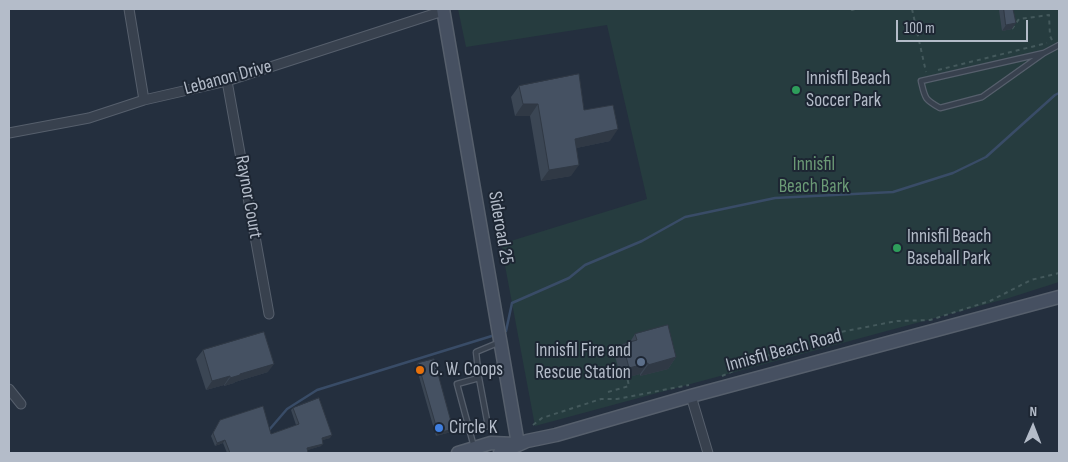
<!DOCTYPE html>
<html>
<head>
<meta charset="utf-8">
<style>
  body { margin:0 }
  #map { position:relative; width:1068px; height:462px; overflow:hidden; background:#242f3e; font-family:"Sofia Sans Condensed",sans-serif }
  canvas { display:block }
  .frame { position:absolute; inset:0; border:10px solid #b4bcc9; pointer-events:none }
  .north { position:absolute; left:1008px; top:402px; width:50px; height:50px; -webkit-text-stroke:4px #1d2633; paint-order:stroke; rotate:1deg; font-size:14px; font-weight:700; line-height:20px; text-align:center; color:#b4bcc9 }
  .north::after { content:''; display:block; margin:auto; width:18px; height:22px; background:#b4bcc9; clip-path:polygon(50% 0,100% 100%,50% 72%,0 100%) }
  .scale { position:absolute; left:896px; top:20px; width:132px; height:22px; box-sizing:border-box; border:2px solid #b4bcc9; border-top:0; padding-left:6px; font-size:15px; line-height:18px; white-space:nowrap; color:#b4bcc9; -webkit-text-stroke:4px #1d2633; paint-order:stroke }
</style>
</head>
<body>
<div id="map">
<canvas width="1068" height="462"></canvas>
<div class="frame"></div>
<div class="north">N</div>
<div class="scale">100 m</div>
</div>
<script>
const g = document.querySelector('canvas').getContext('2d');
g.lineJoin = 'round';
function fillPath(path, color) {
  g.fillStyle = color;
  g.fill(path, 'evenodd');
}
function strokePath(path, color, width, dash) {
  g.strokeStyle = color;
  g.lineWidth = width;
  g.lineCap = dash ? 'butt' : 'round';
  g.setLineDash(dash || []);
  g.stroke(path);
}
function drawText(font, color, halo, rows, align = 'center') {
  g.font = font + ' "Sofia Sans Condensed",sans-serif';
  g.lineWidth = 4;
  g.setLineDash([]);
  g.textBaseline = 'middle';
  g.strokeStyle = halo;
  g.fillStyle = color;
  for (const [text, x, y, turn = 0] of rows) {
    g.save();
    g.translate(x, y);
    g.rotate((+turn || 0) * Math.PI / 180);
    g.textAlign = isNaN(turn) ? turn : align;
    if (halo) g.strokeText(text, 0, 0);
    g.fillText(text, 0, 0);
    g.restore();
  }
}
fillPath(new Path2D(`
  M 458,9 L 1059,9 L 1059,282 L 1009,298 L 535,426 L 501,244 L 647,199 L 607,25 L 466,47 Z`), '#263c3f');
strokePath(new Path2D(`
  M 503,333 L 506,331 L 512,303 L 569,278 L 585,265 L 642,241 L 685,217 L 775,198 L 893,192 L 953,173 L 986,157 L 1055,95 L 1059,93
  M 269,430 L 287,409 L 317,390 L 495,335`), '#394c67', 2.5);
const lane = new Path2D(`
  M 1044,53 L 982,97 L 940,108 C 924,99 925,98 921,81 L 1044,53 L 1059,45
  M 470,431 L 488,426 L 479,378
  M 474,447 L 457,384 L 479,378 L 476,352 L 500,342`);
const street = new Path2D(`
  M 129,9 L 144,100
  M 227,81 L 269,314
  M 9,133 L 89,118 L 144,100 L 227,81 L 443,11
  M 9,389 L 21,404
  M 691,396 L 708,453`);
const secondary = new Path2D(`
  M 443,9 L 518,444
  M 458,453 L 491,443 L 516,444
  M 500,453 L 527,441 L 556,435 L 691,396 L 1059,297`);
strokePath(lane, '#565f6c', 7);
strokePath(street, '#565f6c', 11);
strokePath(secondary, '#565f6c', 15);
strokePath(new Path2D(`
  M 851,9 L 852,10 L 856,9
  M 912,9 L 926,72
  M 1012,29 L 1019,19 L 1049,15 L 1050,36 L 1053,42 L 1052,42
  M 938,70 L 1047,43
  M 722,376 L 774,353 L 825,335 L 897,321 L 930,320 L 990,301 L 1031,280 L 1059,273
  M 608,392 L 629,386 L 627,377
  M 533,425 L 542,418 L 601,399 L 617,399 L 689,385`), '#44595c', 2, [4, 4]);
strokePath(lane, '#38414e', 4.5);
strokePath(street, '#38414e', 9);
strokePath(secondary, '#465061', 12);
fillPath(new Path2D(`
  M 999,9 L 1013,9 L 1012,29 L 1002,31 L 999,10 Z
  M 519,86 L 584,110 L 610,141 L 576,148 L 571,176 L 541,181 L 530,116 L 515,116 L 511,97 Z
  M 635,334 L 676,357 L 668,369 L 640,376 L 640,374 L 621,379 L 615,356 L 623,344 L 630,342 Z
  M 203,350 L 268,372 L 235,382 L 234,383 L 224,386 L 224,385 L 206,390 L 196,359 Z
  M 418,363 L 451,432 L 436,436 L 416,366 Z
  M 293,408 L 330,438 L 322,440 L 321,446 L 307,450 L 307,453 L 227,453 L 223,443 L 215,446 L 211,436 L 220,420 L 271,434 L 296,425 L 291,410 Z`), '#3b4654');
fillPath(new Path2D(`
  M 1016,23 L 1012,29 L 1002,31 L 1006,25 Z
  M 523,104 L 538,104 L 530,116 L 515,116 Z
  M 618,129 L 610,141 L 567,150 L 575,139 Z
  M 579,165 L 571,176 L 541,181 L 549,170 Z
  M 676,357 L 668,369 L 640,376 L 648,365 Z
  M 648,363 L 640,374 L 621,379 L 629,368 Z
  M 274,364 L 268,372 L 235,382 L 234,383 L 224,386 L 230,378 L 240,374 Z
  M 230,376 L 224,385 L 206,390 L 212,381 Z
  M 453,429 L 451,432 L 436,436 L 438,433 Z
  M 332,435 L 330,438 L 320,441 L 322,438 Z
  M 225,440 L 223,443 L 215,446 L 217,443 Z
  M 323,444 L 321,446 L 305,451 L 307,448 Z`), '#303945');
const building = new Path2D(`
  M 1004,9 L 1013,9 L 1016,23 L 1006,25 Z
  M 579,74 L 584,110 L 613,105 L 618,129 L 575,139 L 579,165 L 549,170 L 538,104 L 523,104 L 519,86 Z
  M 668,325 L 676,357 L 648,365 L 648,363 L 629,368 L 623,344 L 637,340 L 635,334 Z
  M 264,332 L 274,364 L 240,374 L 240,375 L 230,378 L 230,376 L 212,381 L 203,350 Z
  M 434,359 L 453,429 L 438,433 L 418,363 Z
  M 319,398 L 332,435 L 322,438 L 323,444 L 307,448 L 308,453 L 230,453 L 225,440 L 217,443 L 213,433 L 220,420 L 263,406 L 271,434 L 299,424 L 293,408 Z`);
fillPath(building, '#455162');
strokePath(building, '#303945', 1);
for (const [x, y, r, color] of [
  [796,90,5,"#2e9e5b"],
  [897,248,5,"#2e9e5b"],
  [641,362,5,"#5c6f8a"],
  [420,370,5,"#e8710a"],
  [439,428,5,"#3f7fe0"]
]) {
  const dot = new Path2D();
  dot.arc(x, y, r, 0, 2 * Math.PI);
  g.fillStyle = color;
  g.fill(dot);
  strokePath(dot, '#1d2633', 2);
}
drawText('19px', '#b4bcc9', '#1d2633', [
  ["Lebanon Drive",228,78,-15],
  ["Raynor Court",248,197,80],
  ["Sideroad 25",500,228,80],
  ["Innisfil Beach Road",784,351,-15]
]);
drawText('19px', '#b4bcc9', '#1d2633', [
  ["Innisfil Beach",806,79],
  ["Soccer Park",806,101],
  ["Innisfil Beach",907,237],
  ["Baseball Park",907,259],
  ["Innisfil Fire and",631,351,"right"],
  ["Rescue Station",631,373,"right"],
  ["C. W. Coops",430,370],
  ["Circle K",449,428]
], 'left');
drawText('19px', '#6b9a76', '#1d2633', [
  ["Innisfil",814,165],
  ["Beach Bark",814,187]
]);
</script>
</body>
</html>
